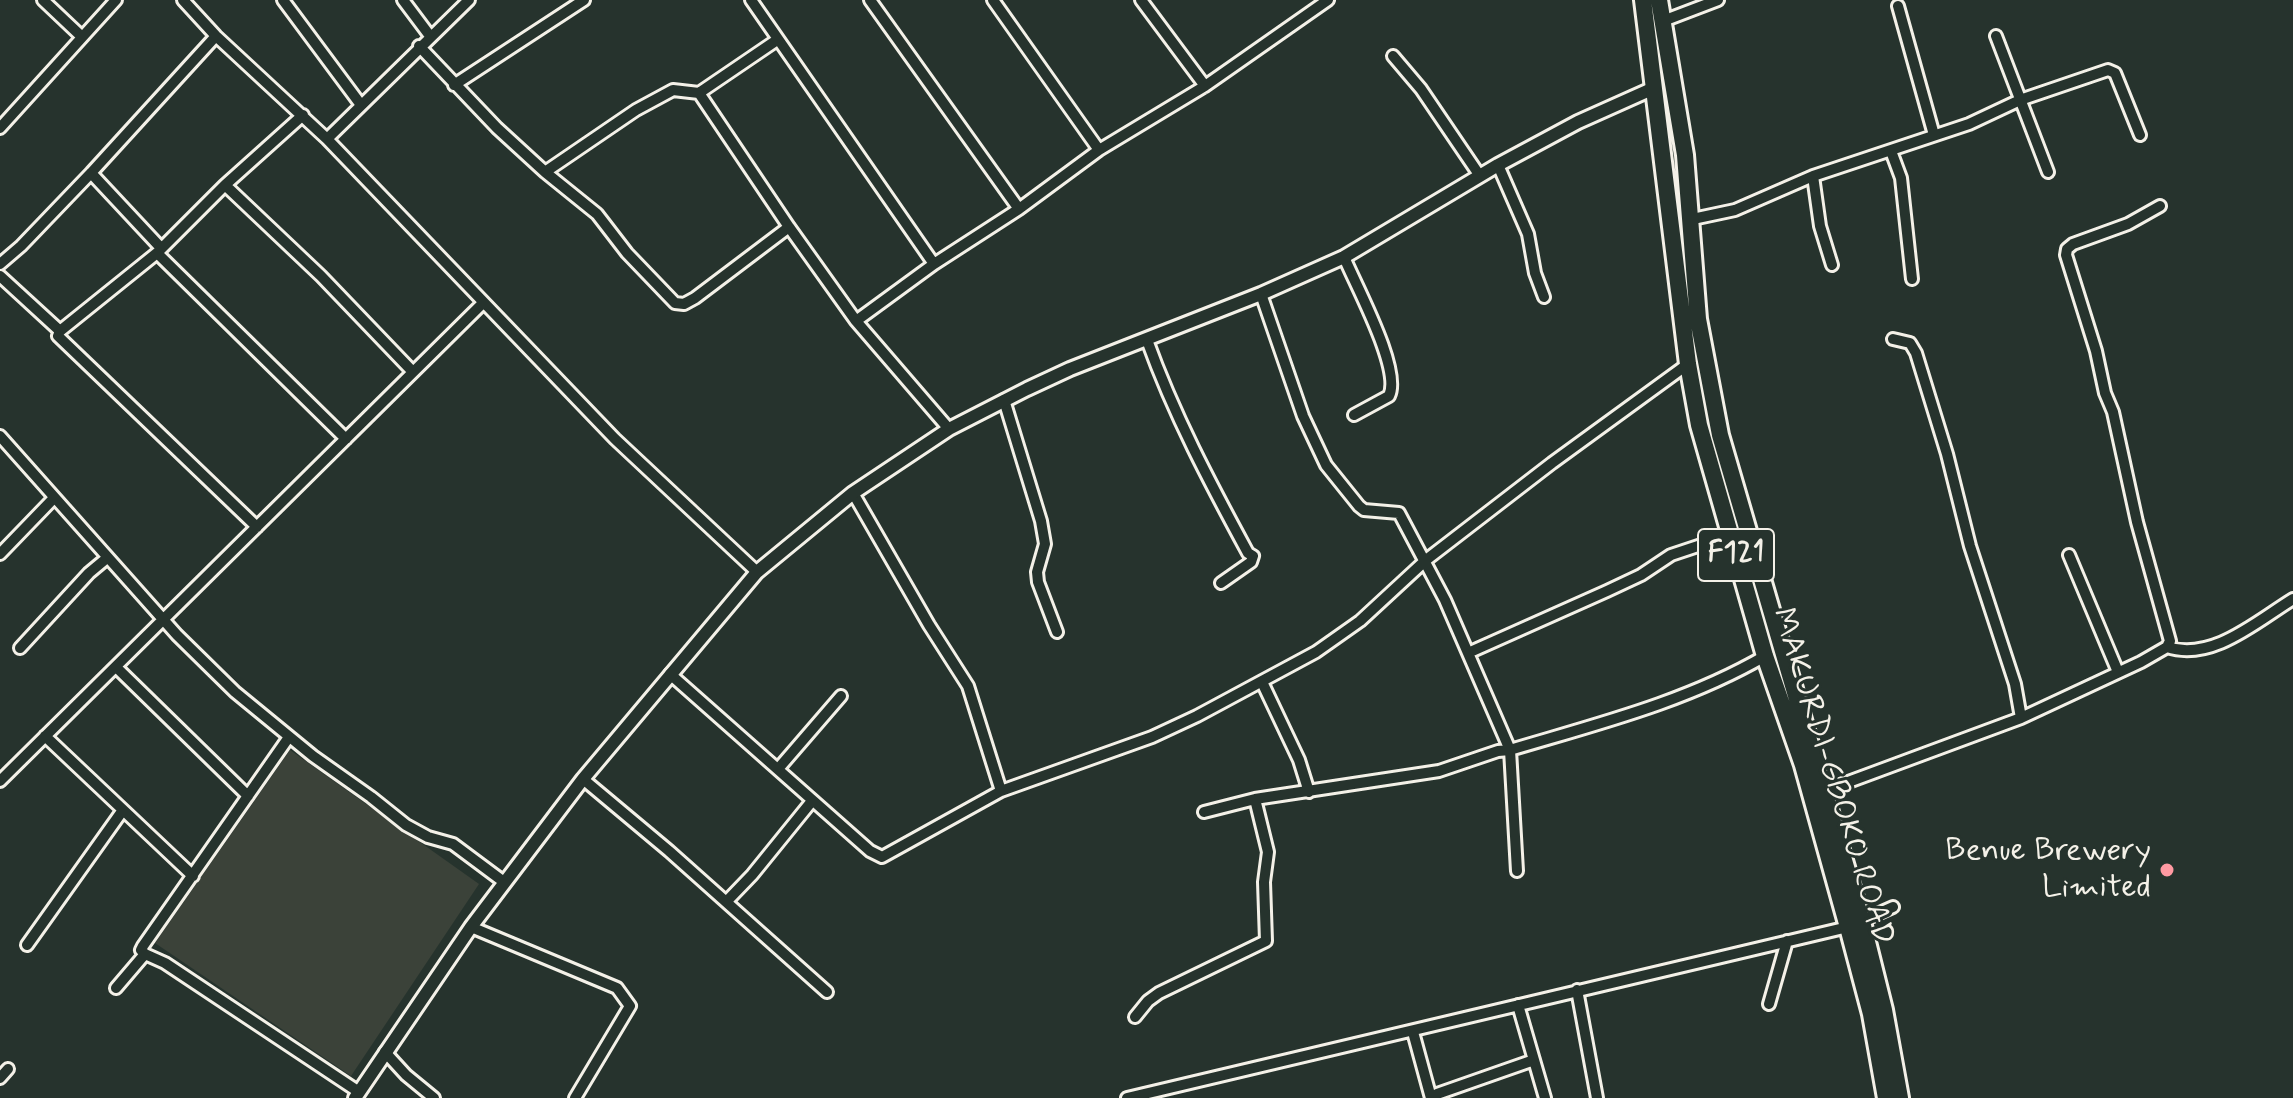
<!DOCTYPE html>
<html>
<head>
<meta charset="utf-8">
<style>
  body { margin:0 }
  canvas { display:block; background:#26332d }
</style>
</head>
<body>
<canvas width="2293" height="1098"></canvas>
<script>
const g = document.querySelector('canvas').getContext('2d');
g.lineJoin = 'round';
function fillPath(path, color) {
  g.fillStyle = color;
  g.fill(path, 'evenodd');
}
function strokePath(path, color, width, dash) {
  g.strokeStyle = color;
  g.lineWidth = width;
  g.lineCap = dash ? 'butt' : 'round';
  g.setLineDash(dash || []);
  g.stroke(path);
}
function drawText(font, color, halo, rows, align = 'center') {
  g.font = font + ' Mynerve,sans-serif';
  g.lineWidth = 6;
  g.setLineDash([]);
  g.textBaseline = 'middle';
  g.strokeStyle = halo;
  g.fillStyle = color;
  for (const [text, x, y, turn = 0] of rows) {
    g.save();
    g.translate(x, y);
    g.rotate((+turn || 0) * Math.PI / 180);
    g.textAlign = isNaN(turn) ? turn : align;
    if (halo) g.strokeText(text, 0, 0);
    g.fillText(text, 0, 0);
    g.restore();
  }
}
fillPath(new Path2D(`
  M 290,750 L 479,884 L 351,1076 L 155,943 Z`), '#3b4239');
const minor = new Path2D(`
  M 43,0 L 81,36
  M 183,0 L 216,36 L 327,139 L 615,439 L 757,572
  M 283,0 L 361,105
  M 403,0 L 430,36
  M 751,0 L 934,264
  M 870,0 L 1019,209
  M 993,0 L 1099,150
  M 1141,0 L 1205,86
  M 1898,6 L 1934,135
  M 1663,21 L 1718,0
  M 1996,36 L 2048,172
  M 419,46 L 497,128 L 545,172 L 597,214 L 627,253 L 675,303 L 684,304 L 695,298 L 789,227
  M 1393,56 L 1421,89 L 1480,176
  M 454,85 L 584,0
  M 699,93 L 789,227 L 856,321 L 949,429
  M 0,128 L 116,0
  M 327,139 L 469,0
  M 1891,151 L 1901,178 L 1912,279
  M 1498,165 L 1528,234 L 1535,273 L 1544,297
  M 545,172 L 636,110 L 673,90 L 699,93 L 777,40
  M 91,173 L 161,248
  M 1813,176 L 1820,226 L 1832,265
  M 225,185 L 321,276 L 413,372
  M 1688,220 L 1735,210 L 1813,176 L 1969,124 L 2020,100 L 2108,70 L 2115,73 L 2140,135
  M 157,253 L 346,439
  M 1344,257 C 1356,286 1402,370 1389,396 L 1354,415
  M 0,264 L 21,246 L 91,173 L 216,36
  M 0,276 L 60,331
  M 1261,294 L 1303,416 L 1326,465 L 1359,506 L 1364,510 L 1399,513 L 1445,600 L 1510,750 L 1517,871
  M 856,321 L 934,264 L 1019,209 L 1099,150 L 1205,86 L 1328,0
  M 1893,339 L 1910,343 L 1916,353 L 1947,454 L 1970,546 L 2015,684 L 2021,718
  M 1147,340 C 1174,415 1210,483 1248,553 L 1253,556 L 1251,562 L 1221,583
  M 1004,400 L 1041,521 L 1045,544 L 1037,572 L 1038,582 L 1057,632
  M 0,436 L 177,635 L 235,692 L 313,756 L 371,797 L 406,825 L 428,837 L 453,844 L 504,882
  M 853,493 L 929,625 L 968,686 L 1001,791
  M 257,527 L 58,336 L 60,331 L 157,253 L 225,185 L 303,115
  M 0,554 L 54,498
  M 2069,555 L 2118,672
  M 2167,647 C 2212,662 2257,621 2293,599
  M 20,648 L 89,573 L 107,558
  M 1468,653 L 1607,591 L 1641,575 L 1671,555 L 1731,535
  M 116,667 L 248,796
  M 670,674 L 870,851 L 882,857 L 1001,791 L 1152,737 L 1197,716 L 1316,652 L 1360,621 L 1426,560 L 1552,463 L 1688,364
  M 1262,682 L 1299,760 L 1309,792
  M 45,736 L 193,876
  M 778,769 L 841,696
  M 583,779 L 669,851 L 827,992
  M 0,781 L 483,303
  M 1824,791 L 2021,718 L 2141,662 L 2167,647 L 2170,641 L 2137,522 L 2113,412 L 2105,393 L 2096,351 L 2066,255 L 2067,249 L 2073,244 L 2128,224 L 2160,206
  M 1204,812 L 1255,799 L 1439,771 L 1498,751 L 1510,750 C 1597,724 1686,702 1765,656
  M 727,901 L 752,875 L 812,801
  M 471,927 L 617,988 L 630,1006 L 575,1098
  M 27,945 L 123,810
  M 145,954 L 165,963 L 359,1092
  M 116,988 L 145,954 L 141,950 L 143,946 L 289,737
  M 1577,990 L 1597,1098
  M 1769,1004 L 1787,941
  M 1518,1005 L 1545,1098
  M 1135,1017 L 1148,1001 L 1159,993 L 1266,941 L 1264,882 L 1268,852 L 1255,799
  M 1413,1032 L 1431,1098
  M 385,1052 L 406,1075 L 434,1098
  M 0,1078 L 8,1069
  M 1437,1094 L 1534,1060
  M 1127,1098 L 1848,927 L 1893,907`);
const tertiary = new Path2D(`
  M 355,1098 L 471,927 L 583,779 L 757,572 L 853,493 L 949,429 L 1027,389 L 1070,369 L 1261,294 L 1344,257 L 1498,165 L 1578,122 L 1654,88`);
const primary = new Path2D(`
  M 1643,0 L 1688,364 L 1699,425 L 1765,656 L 1803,765 L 1848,927 L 1871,1014 L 1886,1098
  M 1659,0 L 1685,155 L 1698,319 L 1720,435 L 1862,922 L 1884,1010 L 1900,1098`);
strokePath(minor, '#f4f1e8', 16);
strokePath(tertiary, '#f4f1e8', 18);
strokePath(primary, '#f4f1e8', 22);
strokePath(minor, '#26332d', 10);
strokePath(tertiary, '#26332d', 12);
strokePath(primary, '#26332d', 16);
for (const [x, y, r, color] of [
  [2167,870,8,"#ff9aa2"]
]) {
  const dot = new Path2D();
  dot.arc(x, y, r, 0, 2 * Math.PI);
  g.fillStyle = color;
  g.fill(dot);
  strokePath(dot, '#26332d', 3);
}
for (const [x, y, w] of [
  [1736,555,76]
]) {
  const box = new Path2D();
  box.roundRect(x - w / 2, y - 26, w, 52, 6);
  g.fillStyle = '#26332d';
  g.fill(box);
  strokePath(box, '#f4f1e8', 2);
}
drawText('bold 30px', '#f4f1e8', null, [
  ["F121",1736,555]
]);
drawText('32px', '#f4f1e8', '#26332d', [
  ["MAKURDI-GBOKO ROAD",1831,777,73]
]);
drawText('32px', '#f4f1e8', '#26332d', [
  ["Benue Brewery",2151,852],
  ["Limited",2151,889]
], 'right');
</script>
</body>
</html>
